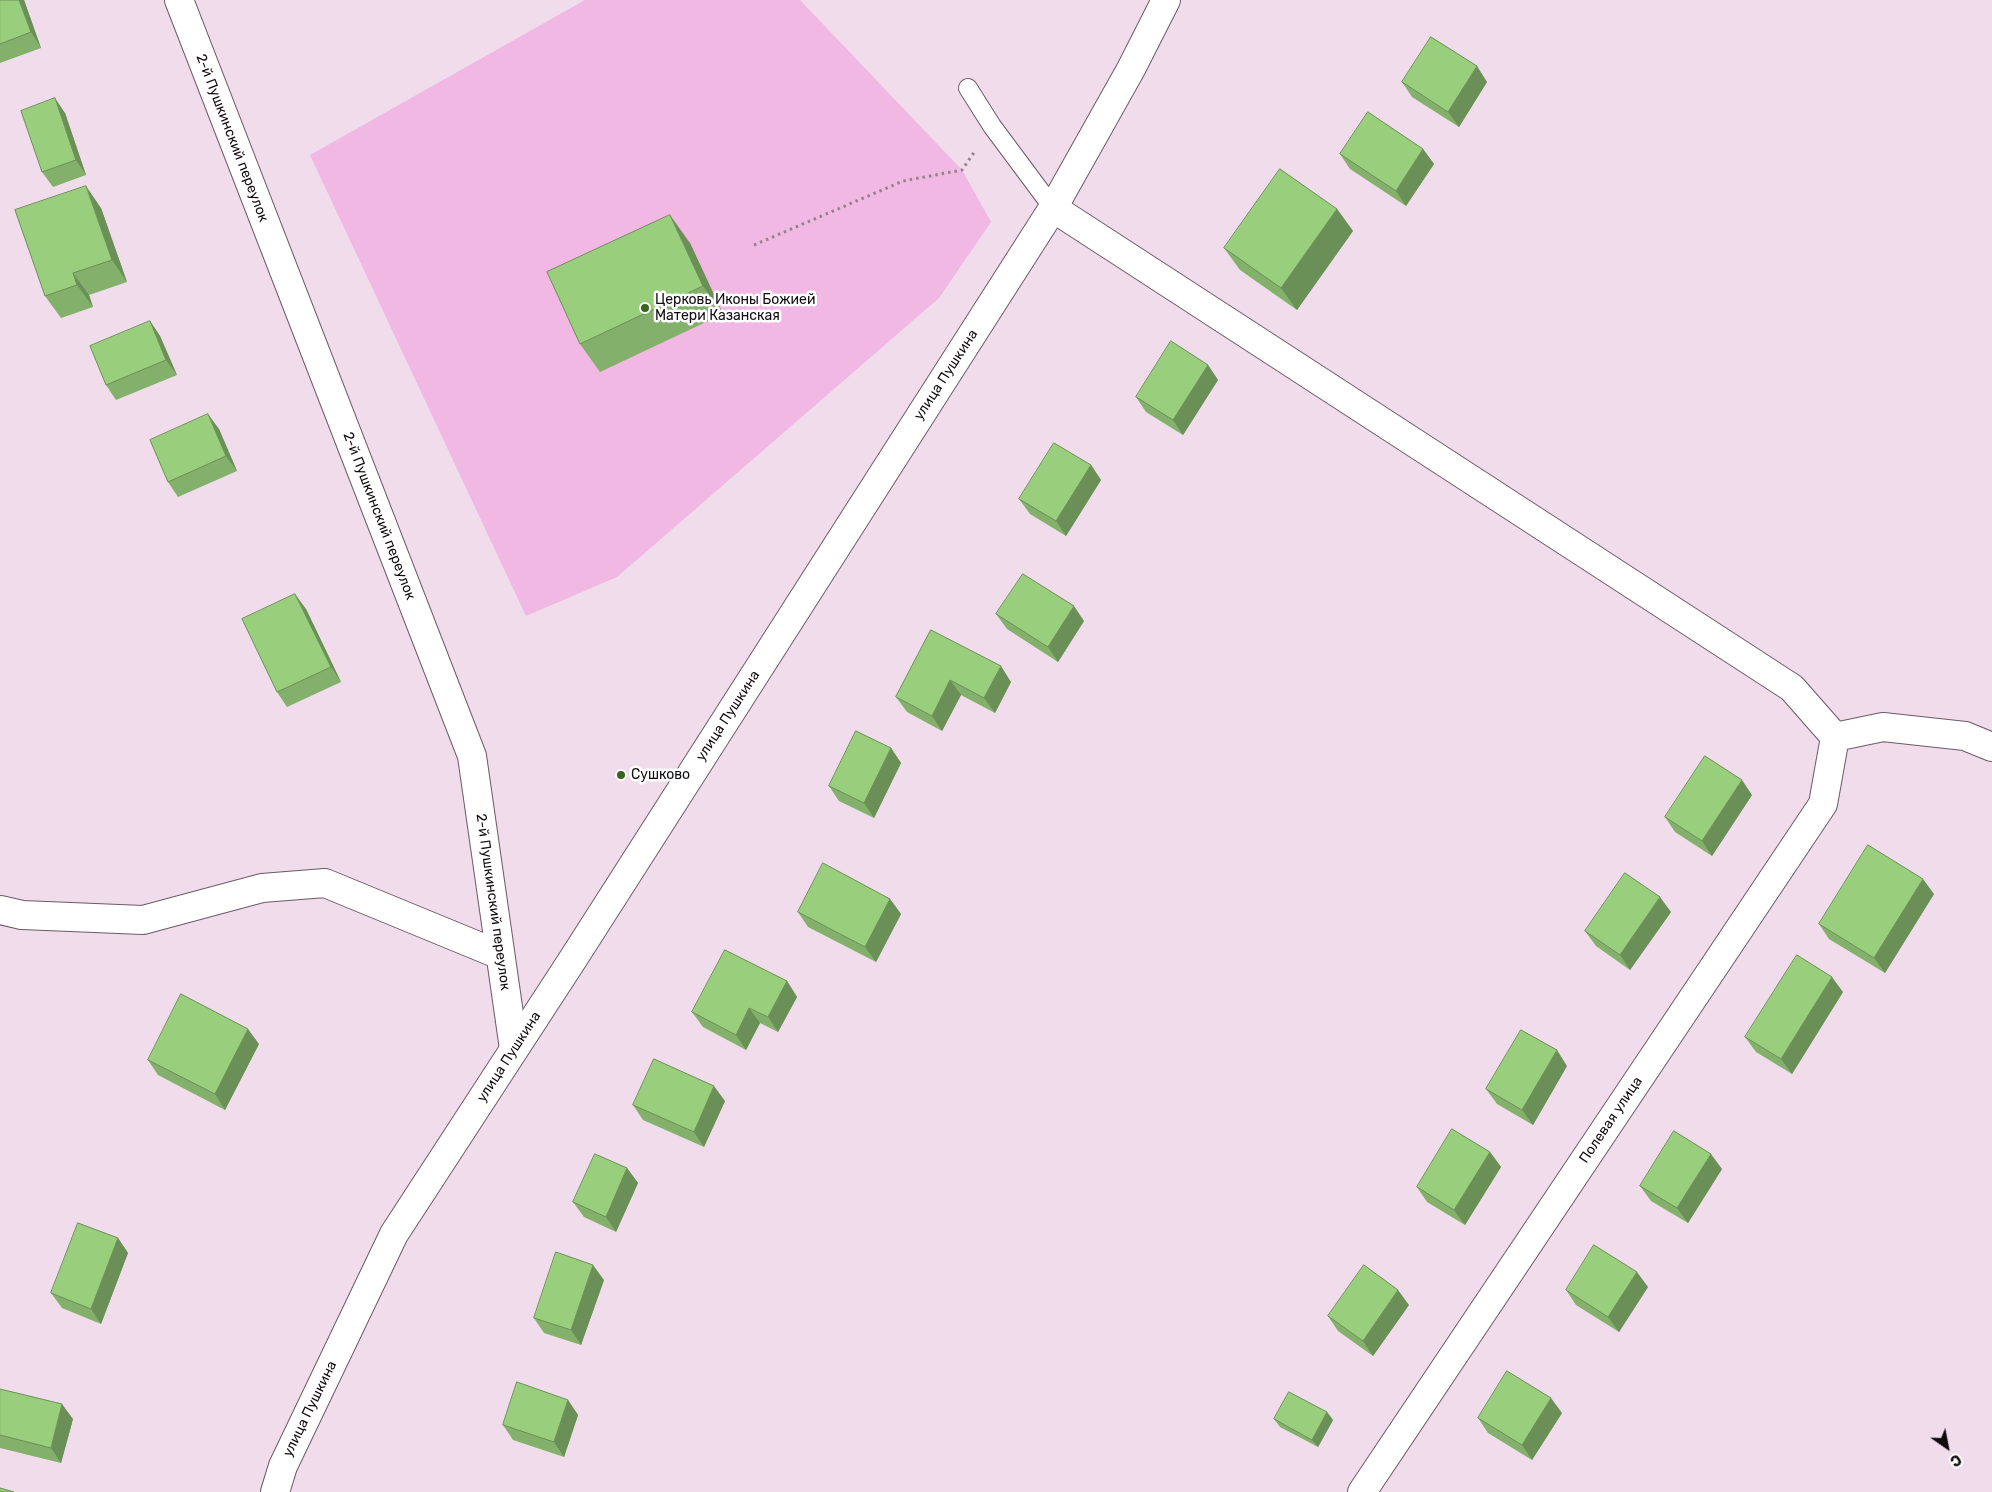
<!DOCTYPE html>
<html>
<head>
<meta charset="utf-8">
<style>
  body { margin:0 }
  #map { position:relative; width:1992px; height:1492px; overflow:hidden; background:#f0dceb; font-family:Rubik,sans-serif }
  canvas { display:block }
  .north { position:absolute; left:1922px; top:1422px; width:50px; height:50px; -webkit-text-stroke:4px #fff; paint-order:stroke; rotate:147deg; font-size:14px; font-weight:700; line-height:20px; text-align:center; color:#110b10 }
  .north::after { content:''; display:block; margin:auto; width:18px; height:22px; background:#110b10; clip-path:polygon(50% 0,100% 100%,50% 72%,0 100%) }
</style>
</head>
<body>
<div id="map">
<canvas width="1992" height="1492"></canvas>
<div class="north">С</div>
</div>
<script>
const g = document.querySelector('canvas').getContext('2d');
g.lineJoin = 'round';
function fillPath(path, color) {
  g.fillStyle = color;
  g.fill(path, 'evenodd');
}
function strokePath(path, color, width, dash) {
  g.strokeStyle = color;
  g.lineWidth = width;
  g.lineCap = dash ? 'butt' : 'round';
  g.setLineDash(dash || []);
  g.stroke(path);
}
function drawText(font, color, halo, rows, align = 'center') {
  g.font = font + ' Rubik,sans-serif';
  g.lineWidth = 5;
  g.setLineDash([]);
  g.textBaseline = 'middle';
  g.strokeStyle = halo;
  g.fillStyle = color;
  for (const [text, x, y, turn = 0] of rows) {
    g.save();
    g.translate(x, y);
    g.rotate((+turn || 0) * Math.PI / 180);
    g.textAlign = isNaN(turn) ? turn : align;
    if (halo) g.strokeText(text, 0, 0);
    g.fillText(text, 0, 0);
    g.restore();
  }
}
fillPath(new Path2D(`
  M 585,0 L 800,0 L 962,170 L 991,222 L 939,298 L 617,577 L 526,616 L 310,155 Z`), '#f0b8e2');
const lane = new Path2D(`
  M 968,88 L 992,126 L 1053,208`);
const street = new Path2D(`
  M 179,0 L 472,756 L 514,1049
  M 1053,208 L 1792,688 L 1835,737
  M 1835,737 L 1883,727 L 1965,736 L 1992,747
  M 0,910 L 22,915 L 143,920 L 262,888 L 325,883 L 500,955
  M 1362,1492 L 1823,804 L 1835,737`);
const secondary = new Path2D(`
  M 275,1492 L 283,1466 L 394,1234 L 573,959 L 1053,208 L 1131,69 L 1166,0`);
strokePath(lane, '#6b5b67', 20);
strokePath(street, '#6b5b67', 30);
strokePath(secondary, '#6b5b67', 30);
strokePath(new Path2D(`
  M 754,245 L 903,181 L 962,170 L 975,151`), '#92848e', 3, [2.5, 4]);
strokePath(lane, '#fff', 18);
strokePath(street, '#fff', 28);
strokePath(secondary, '#fff', 28);
fillPath(new Path2D(`
  M 0,0 L 24,0 L 41,48 L 0,63 Z
  M 1402,82 L 1487,82 L 1459,127 L 1412,97 Z
  M 65,113 L 86,175 L 53,187 L 42,172 Z
  M 1423,149 L 1434,164 L 1406,206 L 1350,169 L 1340,154 Z
  M 101,208 L 127,282 L 89,295 L 93,307 L 61,318 L 45,296 Z
  M 1337,209 L 1353,231 L 1297,310 L 1240,270 L 1224,248 Z
  M 690,243 L 723,314 L 600,372 L 580,344 Z
  M 150,321 L 160,336 L 177,375 L 116,400 L 106,385 Z
  M 1208,365 L 1218,380 L 1183,435 L 1146,412 L 1136,397 Z
  M 219,429 L 237,471 L 178,497 L 168,482 Z
  M 1091,465 L 1101,480 L 1066,536 L 1030,514 L 1019,499 Z
  M 306,609 L 341,682 L 287,707 L 277,692 Z
  M 996,614 L 1084,621 L 1058,662 L 1007,629 Z
  M 931,630 L 1011,682 L 995,713 L 961,695 L 942,731 L 907,712 L 896,697 Z
  M 891,748 L 901,763 L 874,818 L 839,801 L 829,786 Z
  M 1752,795 L 1712,856 L 1675,832 L 1665,817 Z
  M 1934,894 L 1885,973 L 1829,939 L 1819,924 Z
  M 890,899 L 901,914 L 876,962 L 808,927 L 798,912 Z
  M 1671,912 L 1630,970 L 1596,946 L 1585,931 Z
  M 787,981 L 797,997 L 778,1032 L 760,1023 L 746,1050 L 703,1027 L 692,1012 Z
  M 1843,992 L 1792,1074 L 1756,1052 L 1745,1037 Z
  M 259,1044 L 225,1110 L 158,1075 L 148,1060 Z
  M 1567,1066 L 1533,1125 L 1497,1104 L 1486,1089 Z
  M 725,1101 L 704,1147 L 643,1120 L 633,1105 Z
  M 1490,1152 L 1501,1167 L 1465,1225 L 1427,1202 L 1417,1187 Z
  M 627,1168 L 638,1183 L 616,1232 L 584,1217 L 573,1202 Z
  M 1722,1169 L 1688,1223 L 1651,1201 L 1640,1186 Z
  M 118,1238 L 128,1253 L 101,1324 L 62,1308 L 51,1293 Z
  M 604,1280 L 581,1345 L 544,1333 L 534,1318 Z
  M 1648,1287 L 1619,1332 L 1576,1305 L 1566,1290 Z
  M 1409,1305 L 1373,1356 L 1338,1331 L 1328,1316 Z
  M 0,1389 L 73,1419 L 61,1463 L 0,1448 Z
  M 568,1400 L 578,1415 L 564,1457 L 513,1440 L 503,1425 Z
  M 1327,1412 L 1333,1420 L 1318,1447 L 1280,1427 L 1274,1419 Z
  M 1562,1413 L 1532,1460 L 1488,1433 L 1478,1418 Z`), '#83b16b');
fillPath(new Path2D(`
  M 19,0 L 24,0 L 41,48 L 31,32 Z
  M 1477,66 L 1487,82 L 1459,127 L 1448,112 Z
  M 55,98 L 65,113 L 86,175 L 76,160 Z
  M 1423,149 L 1434,164 L 1406,206 L 1396,191 Z
  M 86,186 L 101,208 L 127,282 L 112,260 Z
  M 1337,209 L 1353,231 L 1297,310 L 1281,288 Z
  M 670,215 L 690,243 L 723,314 L 703,286 Z
  M 73,273 L 89,295 L 93,307 L 77,285 Z
  M 150,321 L 160,336 L 177,375 L 166,360 Z
  M 1208,365 L 1218,380 L 1183,435 L 1173,420 Z
  M 208,414 L 219,429 L 237,471 L 226,456 Z
  M 1091,465 L 1101,480 L 1066,536 L 1056,521 Z
  M 295,594 L 306,609 L 341,682 L 331,667 Z
  M 1074,606 L 1084,621 L 1058,662 L 1048,647 Z
  M 1001,666 L 1011,682 L 995,713 L 984,698 Z
  M 950,680 L 961,695 L 942,731 L 932,716 Z
  M 891,748 L 901,763 L 874,818 L 864,803 Z
  M 1742,780 L 1752,795 L 1712,856 L 1702,841 Z
  M 1923,879 L 1934,894 L 1885,973 L 1874,958 Z
  M 1660,897 L 1671,912 L 1630,970 L 1620,955 Z
  M 890,899 L 901,914 L 876,962 L 865,947 Z
  M 1832,977 L 1843,992 L 1792,1074 L 1781,1059 Z
  M 787,981 L 797,997 L 778,1032 L 768,1017 Z
  M 749,1008 L 760,1023 L 746,1050 L 736,1035 Z
  M 248,1029 L 259,1044 L 225,1110 L 215,1094 Z
  M 1557,1050 L 1567,1066 L 1533,1125 L 1522,1110 Z
  M 714,1086 L 725,1101 L 704,1147 L 694,1132 Z
  M 1490,1152 L 1501,1167 L 1465,1225 L 1454,1210 Z
  M 1711,1154 L 1722,1169 L 1688,1223 L 1677,1208 Z
  M 627,1168 L 638,1183 L 616,1232 L 606,1217 Z
  M 118,1238 L 128,1253 L 101,1324 L 91,1309 Z
  M 593,1265 L 604,1280 L 581,1345 L 571,1330 Z
  M 1637,1272 L 1648,1287 L 1619,1332 L 1608,1317 Z
  M 1398,1290 L 1409,1305 L 1373,1356 L 1363,1341 Z
  M 1551,1398 L 1562,1413 L 1532,1460 L 1522,1445 Z
  M 568,1400 L 578,1415 L 564,1457 L 554,1442 Z
  M 62,1404 L 73,1419 L 61,1463 L 51,1448 Z
  M 1327,1412 L 1333,1420 L 1318,1447 L 1312,1440 Z`), '#6a9057');
const building = new Path2D(`
  M 0,0 L 19,0 L 31,32 L 0,44 Z
  M 1431,37 L 1477,66 L 1448,112 L 1402,82 Z
  M 55,98 L 76,160 L 42,172 L 21,111 Z
  M 1368,112 L 1423,149 L 1396,191 L 1340,154 Z
  M 1280,169 L 1337,209 L 1281,288 L 1224,248 Z
  M 86,186 L 112,260 L 73,273 L 77,285 L 45,296 L 15,210 Z
  M 670,215 L 703,286 L 580,344 L 547,272 Z
  M 150,321 L 166,360 L 106,385 L 90,346 Z
  M 1171,341 L 1208,365 L 1173,420 L 1136,397 Z
  M 208,414 L 226,456 L 168,482 L 150,440 Z
  M 1054,443 L 1091,465 L 1056,521 L 1019,499 Z
  M 1023,574 L 1074,606 L 1048,647 L 996,614 Z
  M 295,594 L 331,667 L 277,692 L 242,619 Z
  M 931,630 L 1001,666 L 984,698 L 950,680 L 932,716 L 896,697 Z
  M 856,731 L 891,748 L 864,803 L 829,786 Z
  M 1705,756 L 1742,780 L 1702,841 L 1665,817 Z
  M 1868,845 L 1923,879 L 1874,958 L 1819,924 Z
  M 823,863 L 890,899 L 865,947 L 798,912 Z
  M 1625,873 L 1660,897 L 1620,955 L 1585,931 Z
  M 725,950 L 787,981 L 768,1017 L 749,1008 L 736,1035 L 692,1012 Z
  M 1797,955 L 1832,977 L 1781,1059 L 1745,1037 Z
  M 181,994 L 248,1029 L 215,1094 L 148,1060 Z
  M 1521,1030 L 1557,1050 L 1522,1110 L 1486,1089 Z
  M 654,1059 L 714,1086 L 694,1132 L 633,1105 Z
  M 1452,1129 L 1490,1152 L 1454,1210 L 1417,1187 Z
  M 1674,1131 L 1711,1154 L 1677,1208 L 1640,1186 Z
  M 595,1154 L 627,1168 L 606,1217 L 573,1202 Z
  M 78,1223 L 118,1238 L 91,1309 L 51,1293 Z
  M 1594,1245 L 1637,1272 L 1608,1317 L 1566,1290 Z
  M 556,1252 L 593,1265 L 571,1330 L 534,1318 Z
  M 1364,1265 L 1398,1290 L 1363,1341 L 1328,1316 Z
  M 1507,1371 L 1551,1398 L 1522,1445 L 1478,1418 Z
  M 517,1382 L 568,1400 L 554,1442 L 503,1425 Z
  M 0,1389 L 62,1404 L 51,1448 L 0,1435 Z
  M 1289,1392 L 1327,1412 L 1312,1440 L 1274,1419 Z
  M 0,1488 L 14,1492 L 0,1492 Z`);
fillPath(building, '#98ce7c');
strokePath(building, '#6a9057', 1);
for (const [x, y, r, color] of [
  [645,308,5,"#39631f"],
  [621,775,5,"#39631f"]
]) {
  const dot = new Path2D();
  dot.arc(x, y, r, 0, 2 * Math.PI);
  g.fillStyle = color;
  g.fill(dot);
  strokePath(dot, '#fff', 2);
}
drawText('14px', '#110b10', '#fff', [
  ["2-й Пушкинский переулок",232,138,69],
  ["улица Пушкина",946,375,-57],
  ["2-й Пушкинский переулок",379,516,69],
  ["улица Пушкина",728,716,-57],
  ["2-й Пушкинский переулок",493,902,82],
  ["улица Пушкина",509,1057,-57],
  ["Полевая улица",1611,1120,-56],
  ["улица Пушкина",310,1409,-64]
]);
drawText('14px', '#110b10', '#fff', [
  ["Церковь Иконы Божией",655,300],
  ["Матери Казанская",655,316],
  ["Сушково",631,775]
], 'left');
</script>
</body>
</html>
